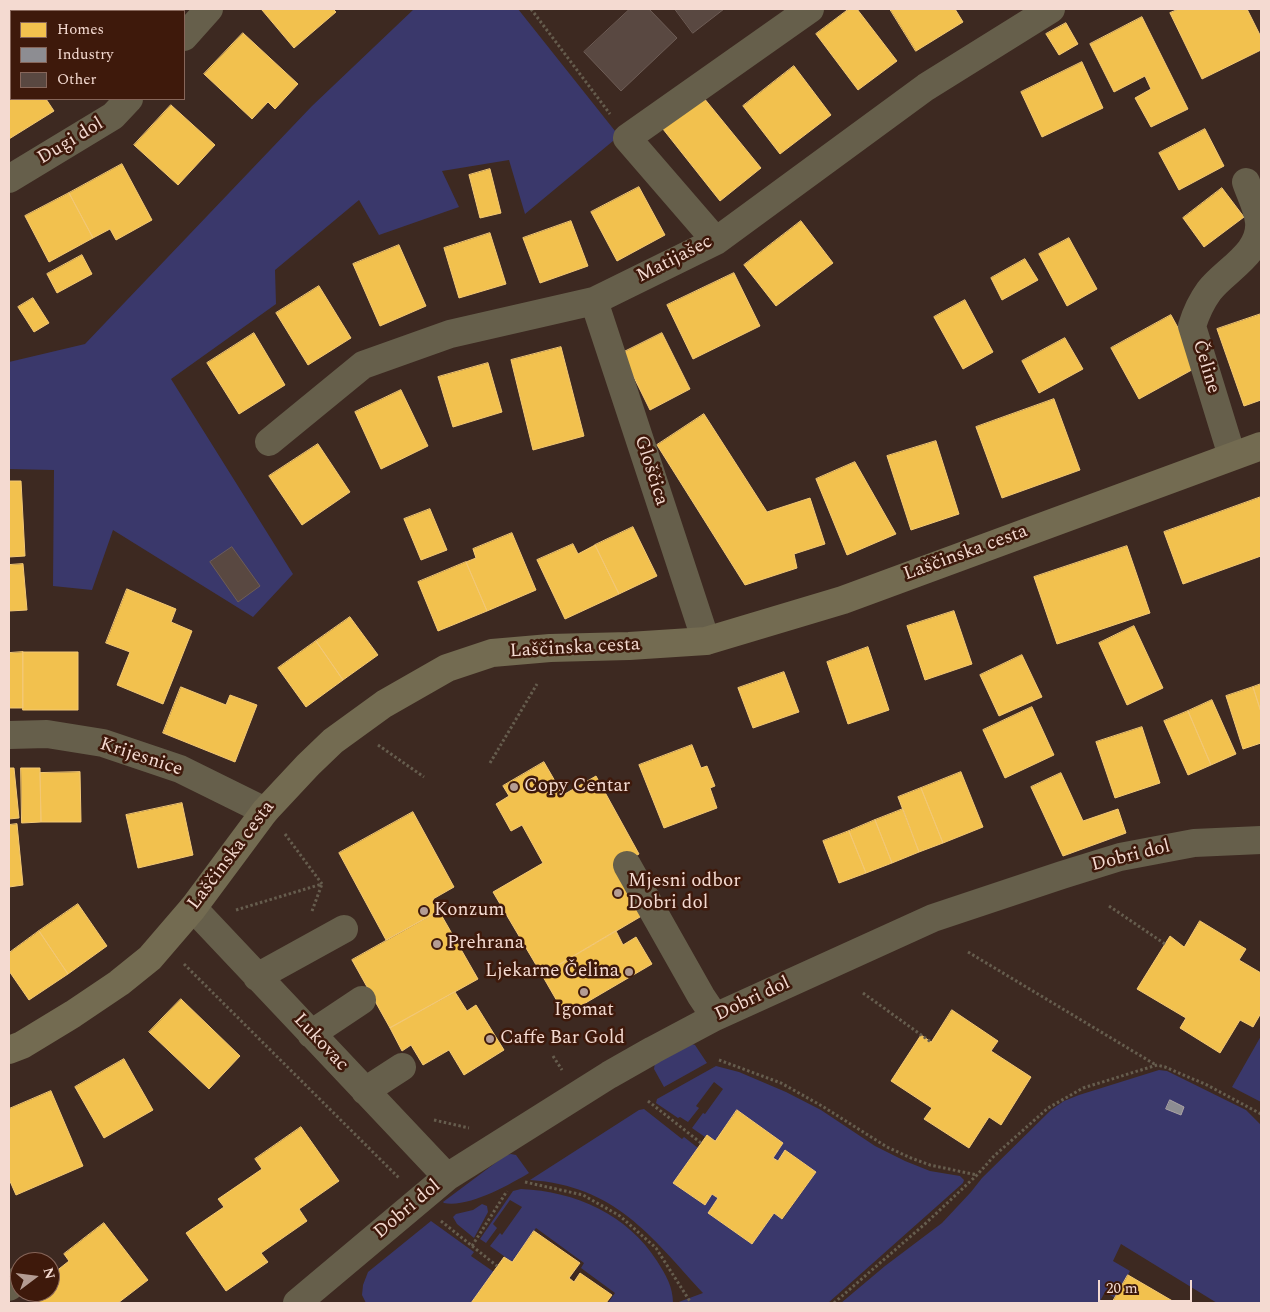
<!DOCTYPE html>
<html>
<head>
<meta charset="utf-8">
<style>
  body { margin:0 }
  #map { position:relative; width:1270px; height:1312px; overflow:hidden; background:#3d2921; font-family:Spectral,serif }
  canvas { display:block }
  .frame { position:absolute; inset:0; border:10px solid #f4dad1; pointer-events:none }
  .legend { position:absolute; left:10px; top:10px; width:175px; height:90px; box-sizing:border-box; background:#3e190b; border:1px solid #87665a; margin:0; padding:6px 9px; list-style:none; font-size:15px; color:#f4dad1 }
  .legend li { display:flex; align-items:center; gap:10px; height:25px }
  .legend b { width:25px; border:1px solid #87665a }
  .north { position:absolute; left:10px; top:1252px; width:50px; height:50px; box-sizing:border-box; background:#3e190b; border:1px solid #87665a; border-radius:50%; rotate:75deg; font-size:14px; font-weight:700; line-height:20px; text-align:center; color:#f4dad1 }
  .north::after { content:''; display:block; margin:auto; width:18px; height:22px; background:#b49c93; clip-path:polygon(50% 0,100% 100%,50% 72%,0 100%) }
  .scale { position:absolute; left:1098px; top:1280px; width:94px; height:22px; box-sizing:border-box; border:2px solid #f4dad1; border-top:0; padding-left:6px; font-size:15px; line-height:18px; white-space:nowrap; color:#f4dad1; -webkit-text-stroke:4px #3e190b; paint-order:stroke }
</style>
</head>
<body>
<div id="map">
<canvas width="1270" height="1312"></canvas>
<div class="frame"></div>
<ul class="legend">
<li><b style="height:14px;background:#f2c14e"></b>Homes</li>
<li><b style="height:14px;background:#8d8d92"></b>Industry</li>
<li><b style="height:14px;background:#594841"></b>Other</li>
</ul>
<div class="north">N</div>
<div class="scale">20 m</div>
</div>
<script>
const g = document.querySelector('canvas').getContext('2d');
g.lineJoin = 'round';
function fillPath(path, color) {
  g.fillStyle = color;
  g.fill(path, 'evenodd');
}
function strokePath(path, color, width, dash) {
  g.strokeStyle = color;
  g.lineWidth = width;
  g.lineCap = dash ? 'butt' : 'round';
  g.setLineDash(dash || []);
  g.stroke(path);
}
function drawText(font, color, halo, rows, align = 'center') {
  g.font = font + ' Spectral,serif';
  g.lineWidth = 5;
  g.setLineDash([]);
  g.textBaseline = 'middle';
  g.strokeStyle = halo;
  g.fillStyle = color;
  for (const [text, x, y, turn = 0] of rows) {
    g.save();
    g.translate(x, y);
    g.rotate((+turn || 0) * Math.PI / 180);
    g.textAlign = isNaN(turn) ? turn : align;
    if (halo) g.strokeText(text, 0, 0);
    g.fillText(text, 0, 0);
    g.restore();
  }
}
fillPath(new Path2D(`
  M 414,9 L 518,9 L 619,136 L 525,214 L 509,160 L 442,171 L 459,207 L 379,235 L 359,200 L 275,270 L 276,304 L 171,379 L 293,574 L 253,617 L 113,530 L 92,590 L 53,586 L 54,470 L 9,469 L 9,362 L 85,344 L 312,106 Z
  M 1261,1036 L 1261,1102 L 1232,1087 Z
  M 689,1043 L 695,1045 L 707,1063 L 664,1087 L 654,1069 L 655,1063 Z
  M 716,1066 L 739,1072 L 786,1092 L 821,1110 L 875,1146 L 905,1161 L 930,1171 L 960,1176 L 964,1180 L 963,1183 L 828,1303 L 676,1303 L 703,1293 C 650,1235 615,1186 530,1180 L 639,1110 L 644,1109 L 682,1139 L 684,1137 L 698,1148 L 674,1183 L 704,1205 L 712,1194 L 718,1198 L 708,1213 L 752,1244 L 774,1213 L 783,1219 L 816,1172 L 786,1150 L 778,1161 L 773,1158 L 783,1143 L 737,1110 L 715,1141 L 707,1135 L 705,1137 L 692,1128 L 703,1113 L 705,1114 L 723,1089 L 714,1082 L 696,1106 L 699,1108 L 688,1122 L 680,1117 L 678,1118 L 656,1103 L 657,1099 Z
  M 1159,1070 L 1167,1071 L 1246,1110 L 1261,1125 L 1261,1303 L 1217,1303 L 1121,1244 L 1113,1261 L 1130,1271 L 1115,1298 L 1105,1292 L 1099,1303 L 841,1303 L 885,1266 L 942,1223 L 971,1192 L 982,1178 L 1051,1110 L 1064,1101 L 1079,1095 Z
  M 511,1154 L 516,1155 L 529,1173 C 509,1185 468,1208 444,1203 L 443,1202 L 506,1155 Z
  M 521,1189 C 575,1191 628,1215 657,1261 C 666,1275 673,1287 673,1303 L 608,1303 L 615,1293 L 581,1268 L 584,1263 L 536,1228 L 512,1262 L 490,1246 L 500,1233 L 502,1235 L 522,1207 L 510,1200 L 493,1224 L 497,1228 L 486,1243 L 480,1239 L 513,1191 Z
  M 482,1204 L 487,1206 L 488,1212 L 474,1238 L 457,1224 L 453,1217 L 456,1214 L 473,1210 Z
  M 431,1221 L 474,1252 L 471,1256 L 494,1272 L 471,1303 L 366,1303 L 362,1295 L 363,1285 L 368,1272 Z`), '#3a386b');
const homes = new Path2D(`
  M 23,9 L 107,9 L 109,11 L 26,11 Z
  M 264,9 L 333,9 L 336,12 L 294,48 L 262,10 Z
  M 849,9 L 857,9 L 897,61 L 858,90 L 816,34 Z
  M 890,9 L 955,9 L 963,22 L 916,51 Z
  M 1179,9 L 1247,9 L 1261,37 L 1261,50 L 1202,79 L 1170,13 Z
  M 1142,17 L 1188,109 L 1151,127 L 1135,98 L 1151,89 L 1145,76 L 1114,92 L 1090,44 Z
  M 1066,23 L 1078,44 L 1059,55 L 1046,34 Z
  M 243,33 L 298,84 L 275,109 L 268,102 L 252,119 L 204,74 Z
  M 1082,62 L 1103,108 L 1042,137 L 1021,92 Z
  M 11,66 L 11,99 L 46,99 L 54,111 L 9,139 L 9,68 Z
  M 794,66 L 831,115 L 780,154 L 743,106 Z
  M 699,92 L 761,168 L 720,201 L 659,124 Z
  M 171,105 L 215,145 L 178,185 L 134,145 Z
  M 1205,129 L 1224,166 L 1179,190 L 1159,153 Z
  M 122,164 L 152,220 L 116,240 L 110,229 L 93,238 L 69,193 Z
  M 490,169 L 501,213 L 480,218 L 469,175 Z
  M 639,187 L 665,235 L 617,261 L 591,212 Z
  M 1222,188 L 1244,217 L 1204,247 L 1183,218 Z
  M 69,193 L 93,238 L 49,262 L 25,216 Z
  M 571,221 L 588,266 L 540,283 L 523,238 Z
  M 801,221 L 833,263 L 776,306 L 744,265 Z
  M 490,233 L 506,284 L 459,298 L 444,248 Z
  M 1069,238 L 1097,289 L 1067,306 L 1039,254 Z
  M 399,245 L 426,306 L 380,326 L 353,264 Z
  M 82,255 L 92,274 L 57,293 L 47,274 Z
  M 1025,259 L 1038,280 L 1002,300 L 991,278 Z
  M 734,273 L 760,326 L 693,359 L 667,305 Z
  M 319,286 L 351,338 L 308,365 L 276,313 Z
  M 33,298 L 49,323 L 34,332 L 18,307 Z
  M 965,300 L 993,352 L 963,369 L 934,317 Z
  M 1261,314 L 1261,400 L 1244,406 L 1217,329 Z
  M 1171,315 L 1199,366 L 1139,399 L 1111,348 Z
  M 254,333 L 285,385 L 239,414 L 207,363 Z
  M 662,333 L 690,389 L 650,410 L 622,353 Z
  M 1065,338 L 1083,369 L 1039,393 L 1022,361 Z
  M 561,347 L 584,436 L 533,450 L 511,360 Z
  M 488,363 L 502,412 L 453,427 L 438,377 Z
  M 401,390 L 428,446 L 381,469 L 355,412 Z
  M 1054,399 L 1080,470 L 1002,498 L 976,427 Z
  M 704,414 L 767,512 L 810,498 L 825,544 L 794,554 L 797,568 L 745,585 L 657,445 Z
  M 936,441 L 959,514 L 911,530 L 887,456 Z
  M 318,444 L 350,492 L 302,525 L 269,476 Z
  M 855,462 L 896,534 L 847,555 L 816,479 Z
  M 9,481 L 21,481 L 25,556 L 9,557 Z
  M 1261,497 L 1261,556 L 1183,584 L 1164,532 Z
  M 430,509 L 447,550 L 421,560 L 404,519 Z
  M 633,527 L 657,576 L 619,594 L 595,545 Z
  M 512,533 L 536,590 L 487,611 L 466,562 L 476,558 L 473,549 Z
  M 573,544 L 578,554 L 595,545 L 619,594 L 565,619 L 537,560 Z
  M 1127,546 L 1150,613 L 1057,644 L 1034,577 Z
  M 466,562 L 487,611 L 438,631 L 418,582 Z
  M 23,564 L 27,610 L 9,611 L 9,565 Z
  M 127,589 L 176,609 L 171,622 L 192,631 L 163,704 L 117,685 L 130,652 L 106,643 Z
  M 954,611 L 972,664 L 925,680 L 907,626 Z
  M 350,617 L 378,655 L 343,680 L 316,641 Z
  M 1134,626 L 1163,688 L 1127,705 L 1099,643 Z
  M 316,641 L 343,680 L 306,707 L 278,668 Z
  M 868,647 L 889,710 L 848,724 L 827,662 Z
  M 23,652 L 23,708 L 9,708 L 9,653 Z
  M 23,652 L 78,652 L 78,710 L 23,710 Z
  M 1022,655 L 1042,697 L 999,716 L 980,675 Z
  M 784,672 L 799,712 L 753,728 L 738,688 Z
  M 1261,684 L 1261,712 L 1253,687 Z
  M 181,687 L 226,705 L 230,695 L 257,705 L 235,762 L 163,733 Z
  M 1253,687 L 1261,712 L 1261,743 L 1243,749 L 1226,696 Z
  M 1212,700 L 1236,754 L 1211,765 L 1188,711 Z
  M 1032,707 L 1054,755 L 1005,778 L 983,730 Z
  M 1188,711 L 1211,765 L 1188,775 L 1164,721 Z
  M 1142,727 L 1160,783 L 1115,798 L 1096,742 Z
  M 692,745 L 701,768 L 707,766 L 715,786 L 710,788 L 717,808 L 664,828 L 639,765 Z
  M 544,762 L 563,795 L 596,776 L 639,854 L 618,866 L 645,914 L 542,975 L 493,892 L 543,863 L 522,825 L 511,831 L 496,804 L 509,796 L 503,786 Z
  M 9,768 L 14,768 L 19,818 L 9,819 Z
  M 21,768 L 40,768 L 41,822 L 22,823 Z
  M 80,772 L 81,822 L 41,822 L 40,773 Z
  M 961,772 L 983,827 L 943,843 L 921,788 Z
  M 1061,773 L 1083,821 L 1118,809 L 1126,833 L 1063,856 L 1031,787 Z
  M 921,788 L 943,843 L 919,852 L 898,797 Z
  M 182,803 L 193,855 L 138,868 L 126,815 Z
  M 903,809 L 919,852 L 892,863 L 875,820 Z
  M 413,812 L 454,887 L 433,899 L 439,911 L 386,940 L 339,853 Z
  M 875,820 L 892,863 L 866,873 L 849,831 Z
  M 17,824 L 23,885 L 9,887 L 9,825 Z
  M 849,831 L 866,873 L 839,883 L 823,841 Z
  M 78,904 L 107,946 L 68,974 L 39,931 Z
  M 439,911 L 478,979 L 390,1028 L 352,960 Z
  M 1200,921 L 1246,949 L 1239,960 L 1261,973 L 1261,1013 L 1253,1027 L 1240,1020 L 1220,1053 L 1180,1028 L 1186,1018 L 1137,989 L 1170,936 L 1184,947 Z
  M 39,931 L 68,974 L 29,1000 L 9,971 L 9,953 Z
  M 616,931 L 623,945 L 636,937 L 652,964 L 565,1015 L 542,975 Z
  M 455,992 L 467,1011 L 476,1005 L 504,1050 L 464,1075 L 449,1050 L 423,1065 L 411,1045 L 402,1051 L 390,1028 Z
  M 181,999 L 240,1056 L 209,1089 L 149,1032 Z
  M 952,1010 L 998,1041 L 991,1051 L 1031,1077 L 1001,1125 L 989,1117 L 969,1148 L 924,1119 L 932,1108 L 891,1081 L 921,1035 L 931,1042 Z
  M 124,1059 L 153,1110 L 104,1138 L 75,1087 Z
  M 51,1091 L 83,1166 L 16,1195 L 9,1179 L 9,1109 Z
  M 737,1110 L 783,1143 L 773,1158 L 778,1161 L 785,1150 L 816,1172 L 782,1219 L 774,1213 L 752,1244 L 708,1213 L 718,1198 L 712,1194 L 705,1205 L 673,1183 L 707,1135 L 715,1141 Z
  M 301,1127 L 339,1181 L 299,1209 L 307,1221 L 261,1253 L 268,1262 L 226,1291 L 186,1233 L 224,1207 L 218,1199 L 262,1169 L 255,1159 Z
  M 104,1223 L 148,1280 L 118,1303 L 34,1303 L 36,1301 L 30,1293 L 50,1292 L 50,1276 L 69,1261 L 64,1254 Z
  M 534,1231 L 580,1263 L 569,1278 L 574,1282 L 580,1273 L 612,1295 L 606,1303 L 471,1303 L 504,1257 L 512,1262 Z
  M 1128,1275 L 1176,1303 L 1112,1303 Z`);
fillPath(homes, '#f2c14e');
strokePath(homes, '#f3c875', 1);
const industry = new Path2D(`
  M 1170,1100 L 1184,1107 L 1181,1115 L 1166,1109 Z`);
fillPath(industry, '#8d8d92');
strokePath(industry, '#aca4a5', 1);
const building = new Path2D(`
  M 630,9 L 649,9 L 677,38 L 621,91 L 584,52 Z
  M 675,9 L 724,9 L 693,33 Z
  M 232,547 L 260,586 L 238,602 L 210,562 Z`);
fillPath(building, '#594841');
strokePath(building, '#6e5d56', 1);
strokePath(new Path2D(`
  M 531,9 L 610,114
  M 378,745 L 424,777
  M 490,763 L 537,684
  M 285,834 L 322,884
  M 1109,906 L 1165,944
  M 236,910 L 322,884
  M 312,911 L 322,884
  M 968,952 L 1156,1065
  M 184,964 L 399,1178
  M 863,993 L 931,1042
  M 553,1056 L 562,1070
  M 719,1060 L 781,1083 L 822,1106 L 887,1147 L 911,1158 L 930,1165 L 977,1175
  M 648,1101 L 701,1143
  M 434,1120 L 469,1128
  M 525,1182 L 583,1195 L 620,1216 L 656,1248 L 691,1303
  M 441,1221 L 497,1266
  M 472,1246 L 507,1191
  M 834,1303 L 926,1223 L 977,1175 L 994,1156 L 1048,1108 L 1083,1088 L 1157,1065 L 1165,1067 L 1207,1085 L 1261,1114`), '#665d4e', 3, [2.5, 2.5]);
strokePath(new Path2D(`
  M 184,37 L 209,9
  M 9,179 L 113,116 L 129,99
  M 716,241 L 627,138 L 810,9
  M 594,301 L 706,641
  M 269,442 L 363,365 L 450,334 L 594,301 L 716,241 L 926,87 L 1051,9
  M 1232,456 L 1192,326 C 1196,313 1201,302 1209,291 C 1225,270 1262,253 1259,222 C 1258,209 1250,194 1246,182
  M 9,735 L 47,734 L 103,743 L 180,769 L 265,811
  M 627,865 L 701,996 L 715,1017
  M 193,908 L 447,1177
  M 257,977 L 344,929
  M 311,1034 L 362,1000
  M 365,1091 L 402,1067
  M 9,1287 L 20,1279
  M 297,1303 L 447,1177 L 609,1075 L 653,1050 L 715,1017 L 933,918 L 1062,875 L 1120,857 L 1194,843 L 1261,840`), '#665f4b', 28);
strokePath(new Path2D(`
  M 9,1050 L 22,1045 L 73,1014 L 119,983 L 150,958 L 193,908 L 265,811 L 308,765 L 333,741 L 384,704 L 447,668 L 492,653 L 550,648 L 629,646 L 706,641 L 843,600 L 1261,446`), '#736b51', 28);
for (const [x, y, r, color] of [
  [514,787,5,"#b49c93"],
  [618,893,5,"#b49c93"],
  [424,911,5,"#b49c93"],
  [437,944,5,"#b49c93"],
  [629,972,5,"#b49c93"],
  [584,992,5,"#b49c93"],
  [490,1039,5,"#b49c93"]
]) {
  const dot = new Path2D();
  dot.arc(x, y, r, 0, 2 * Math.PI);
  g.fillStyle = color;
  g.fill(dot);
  strokePath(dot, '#3e190b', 2);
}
drawText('19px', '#f4dad1', '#3e190b', [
  ["Dugi dol",71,142,-31],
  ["Matijašec",675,260,-27],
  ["Čeline",1205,367,73],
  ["Gloščica",650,471,72],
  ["Laščinska cesta",966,554,-20],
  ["Laščinska cesta",575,649,-3],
  ["Krijesnice",141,758,18],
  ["Laščinska cesta",232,856,-53],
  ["Dobri dol",1131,857,-14],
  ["Dobri dol",753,1000,-25],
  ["Lukovac",320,1043,47],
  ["Dobri dol",408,1210,-40]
]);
drawText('19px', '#f4dad1', '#3e190b', [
  ["Copy Centar",524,787],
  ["Mjesni odbor",628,882],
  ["Dobri dol",628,904],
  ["Konzum",434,911],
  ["Prehrana",447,944],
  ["Ljekarne Čelina",619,972,"right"],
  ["Igomat",584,1011,"center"],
  ["Caffe Bar Gold",500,1039]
], 'left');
</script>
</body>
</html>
